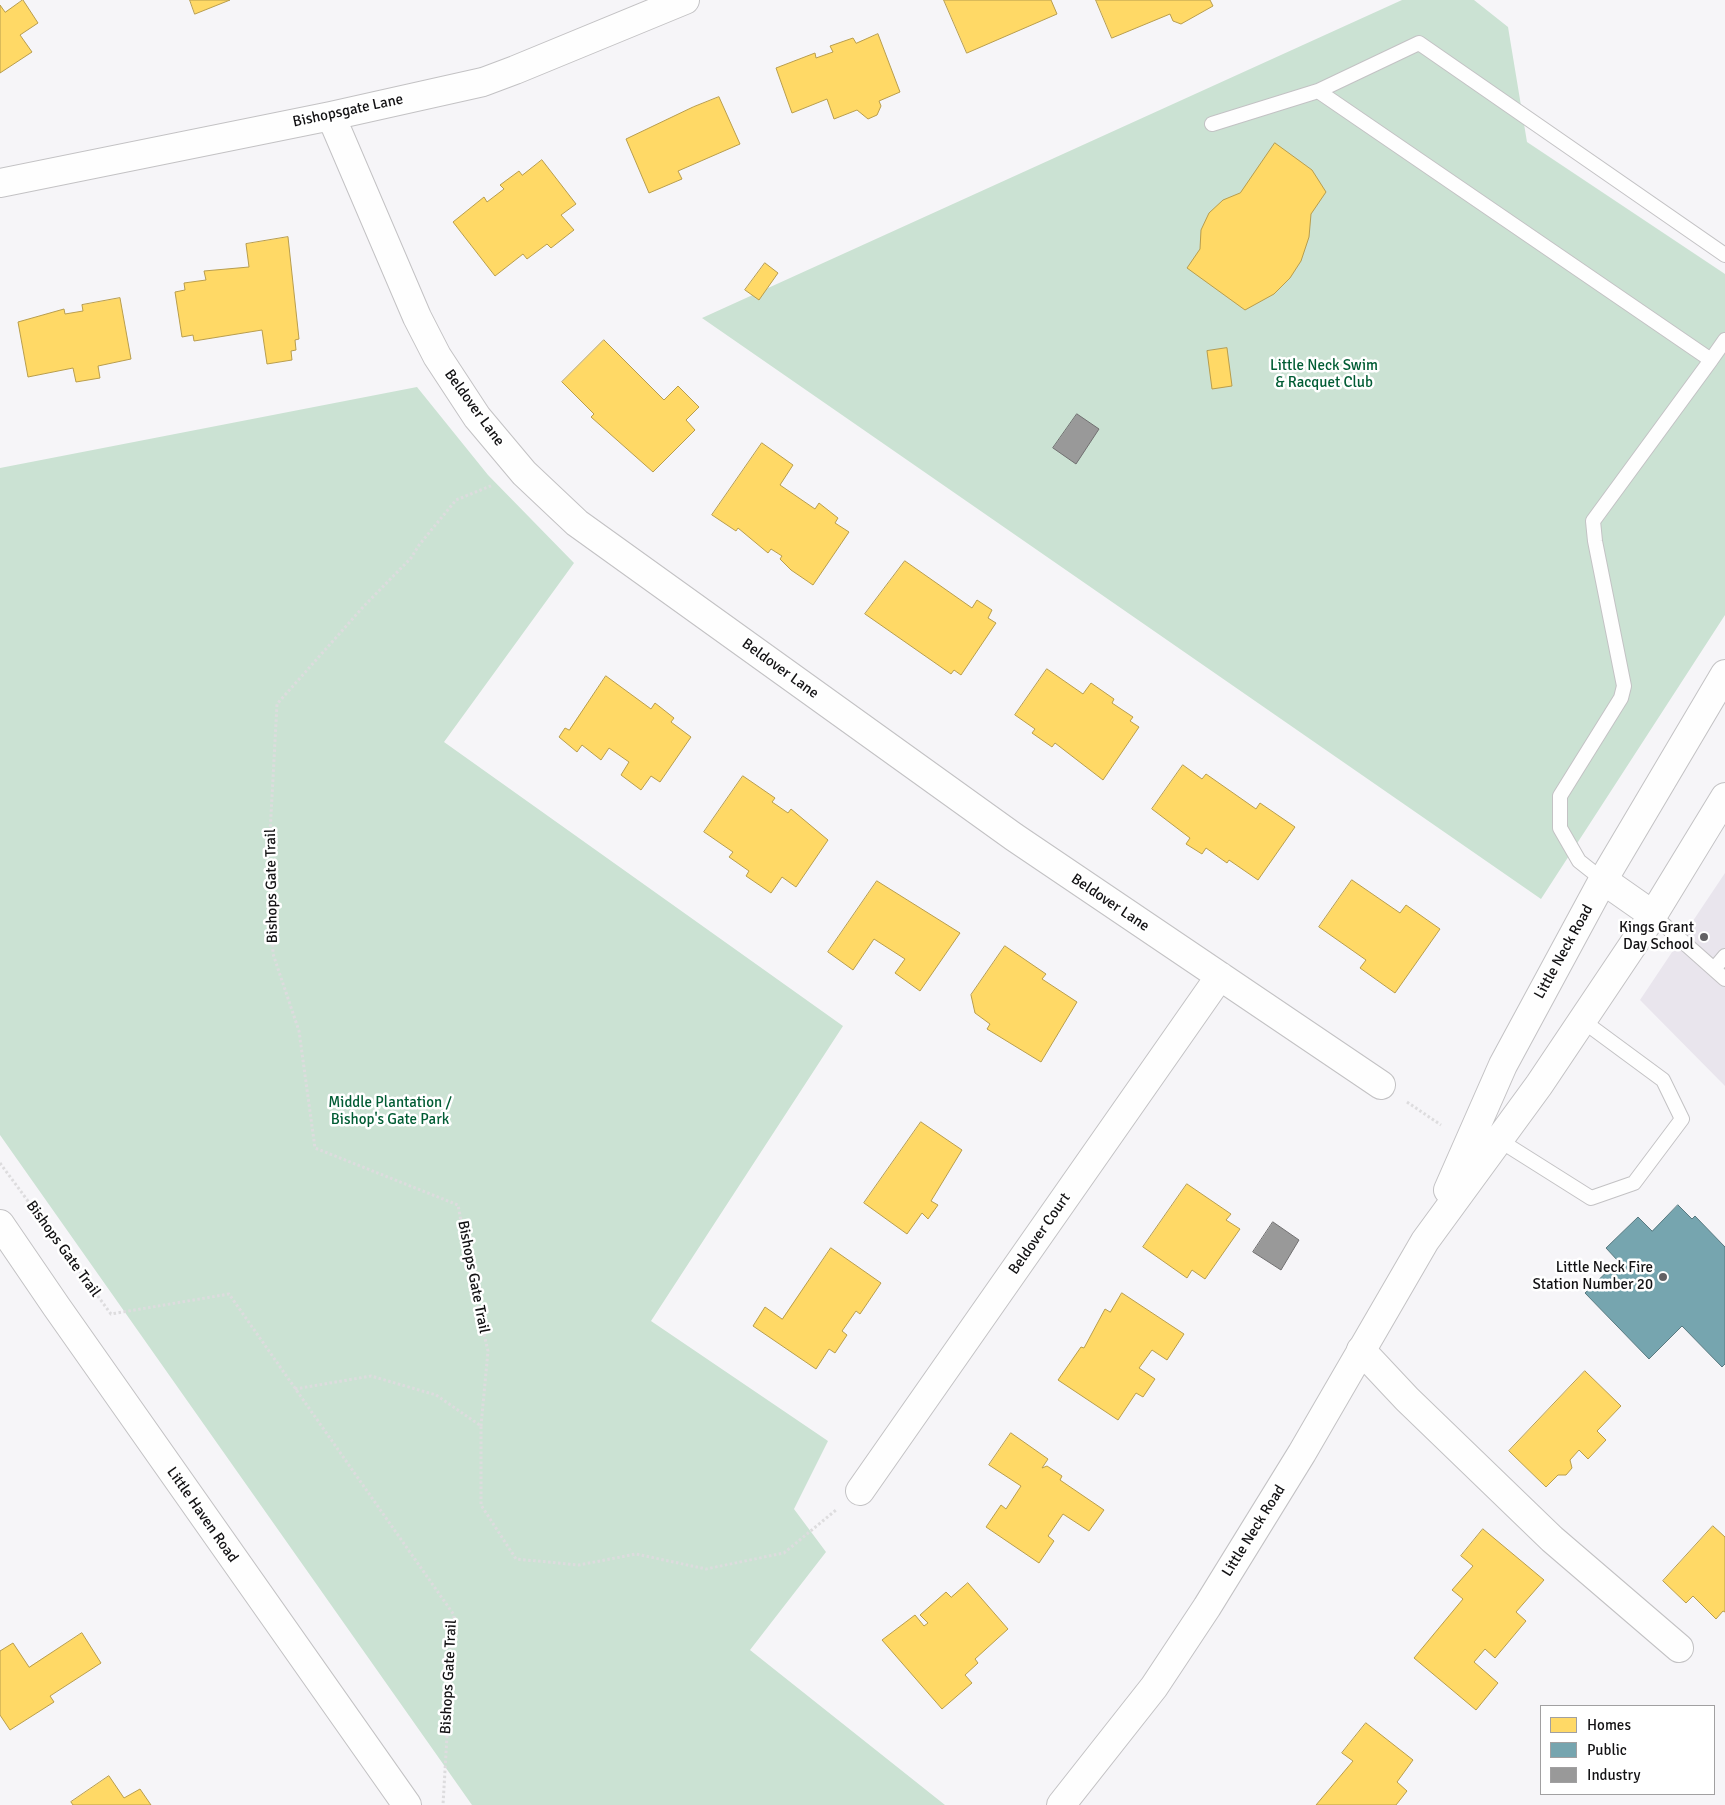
<!DOCTYPE html>
<html>
<head>
<meta charset="utf-8">
<style>
  body { margin:0 }
  #map { position:relative; width:1725px; height:1805px; overflow:hidden; background:#f6f5f8; font-family:Signika,sans-serif }
  canvas { display:block }
  .legend { position:absolute; left:1540px; top:1705px; width:175px; height:90px; box-sizing:border-box; background:#fff; border:1px solid #a1a0a1; margin:0; padding:6px 9px; list-style:none; font-size:15px; color:#131214 }
  .legend li { display:flex; align-items:center; gap:10px; height:25px }
  .legend b { width:25px; border:1px solid #a1a0a1 }
</style>
</head>
<body>
<div id="map">
<canvas width="1725" height="1805"></canvas>
<ul class="legend">
<li><b style="height:14px;background:#ffd966"></b>Homes</li>
<li><b style="height:14px;background:#76a5af"></b>Public</li>
<li><b style="height:14px;background:#999"></b>Industry</li>
</ul>
</div>
<script>
const g = document.querySelector('canvas').getContext('2d');
g.lineJoin = 'round';
function fillPath(path, color) {
  g.fillStyle = color;
  g.fill(path, 'evenodd');
}
function strokePath(path, color, width, dash) {
  g.strokeStyle = color;
  g.lineWidth = width;
  g.lineCap = dash ? 'butt' : 'round';
  g.setLineDash(dash || []);
  g.stroke(path);
}
function drawText(font, color, halo, rows, align = 'center') {
  g.font = font + ' Signika,sans-serif';
  g.lineWidth = 5;
  g.setLineDash([]);
  g.textBaseline = 'middle';
  g.strokeStyle = halo;
  g.fillStyle = color;
  for (const [text, x, y, turn = 0] of rows) {
    g.save();
    g.translate(x, y);
    g.rotate((+turn || 0) * Math.PI / 180);
    g.textAlign = isNaN(turn) ? turn : align;
    if (halo) g.strokeText(text, 0, 0);
    g.fillText(text, 0, 0);
    g.restore();
  }
}
fillPath(new Path2D(`
  M 1725,873 L 1725,1086 L 1640,1000 Z`), '#e9e5ed');
fillPath(new Path2D(`
  M 1402,0 L 1474,0 L 1508,27 L 1527,142 L 1725,274 L 1725,615 L 1541,899 L 702,318 Z
  M 417,387 L 488,475 L 574,563 L 444,742 L 843,1026 L 651,1321 L 828,1441 L 794,1509 L 826,1552 L 750,1650 L 945,1805 L 472,1805 L 0,1135 L 0,468 Z`), '#cbe2d3');
const homes = new Path2D(`
  M 23,0 L 38,23 L 20,35 L 32,52 L 0,73 L 0,5 L 5,12 Z
  M 190,0 L 230,0 L 195,14 Z
  M 944,0 L 1051,0 L 1057,14 L 967,53 Z
  M 1096,0 L 1210,0 L 1213,6 L 1181,24 L 1173,21 L 1170,14 L 1112,38 Z
  M 878,34 L 900,92 L 879,101 L 881,106 L 877,115 L 868,119 L 857,110 L 834,119 L 827,99 L 792,113 L 776,68 L 815,53 L 816,58 L 833,52 L 830,46 L 853,38 L 856,43 Z
  M 719,97 L 740,144 L 678,171 L 682,179 L 649,193 L 626,139 L 693,107 Z
  M 1275,143 L 1312,170 L 1326,192 L 1311,214 L 1309,237 L 1301,261 L 1290,278 L 1274,294 L 1245,310 L 1187,268 L 1200,249 L 1201,230 L 1209,213 L 1223,200 L 1240,193 Z
  M 542,160 L 576,204 L 561,215 L 574,230 L 551,248 L 547,244 L 527,259 L 523,254 L 495,276 L 453,222 L 484,197 L 487,202 L 504,189 L 500,185 L 519,171 L 522,175 Z
  M 288,237 L 299,339 L 295,340 L 296,350 L 291,351 L 292,360 L 267,364 L 262,330 L 194,341 L 193,335 L 182,337 L 175,292 L 185,290 L 184,283 L 206,280 L 204,271 L 249,267 L 246,244 Z
  M 765,263 L 778,273 L 759,300 L 745,290 Z
  M 120,298 L 131,359 L 98,366 L 100,378 L 76,382 L 73,368 L 28,377 L 18,322 L 64,309 L 65,314 L 83,311 L 82,305 Z
  M 604,340 L 664,400 L 678,386 L 699,407 L 686,420 L 695,430 L 653,472 L 591,417 L 594,414 L 562,382 Z
  M 1227,348 L 1232,386 L 1212,389 L 1207,351 Z
  M 762,443 L 793,465 L 780,485 L 815,509 L 819,503 L 838,518 L 835,523 L 849,532 L 813,585 L 791,570 L 780,559 L 782,556 L 771,549 L 768,553 L 738,528 L 736,531 L 712,515 Z
  M 905,561 L 972,608 L 977,600 L 992,610 L 988,618 L 996,623 L 961,675 L 954,670 L 951,674 L 865,614 Z
  M 1047,669 L 1083,694 L 1091,683 L 1114,699 L 1112,703 L 1133,717 L 1130,721 L 1139,727 L 1103,780 L 1055,743 L 1052,747 L 1032,733 L 1035,729 L 1015,715 Z
  M 606,676 L 651,709 L 655,703 L 674,718 L 671,722 L 691,737 L 660,782 L 651,776 L 641,790 L 621,775 L 629,762 L 609,748 L 601,760 L 582,745 L 577,752 L 559,737 L 565,728 L 569,730 Z
  M 1183,765 L 1202,779 L 1206,774 L 1256,809 L 1260,803 L 1295,827 L 1258,880 L 1229,860 L 1227,863 L 1206,848 L 1202,854 L 1186,844 L 1190,838 L 1152,809 Z
  M 743,776 L 775,798 L 772,802 L 788,813 L 791,809 L 828,840 L 796,887 L 782,877 L 771,893 L 746,876 L 749,871 L 729,857 L 733,852 L 704,832 Z
  M 1352,880 L 1400,913 L 1406,905 L 1440,929 L 1395,993 L 1360,968 L 1366,960 L 1319,927 Z
  M 877,881 L 960,933 L 920,991 L 895,973 L 905,959 L 874,939 L 853,970 L 828,952 Z
  M 1005,946 L 1046,974 L 1042,979 L 1077,1002 L 1041,1062 L 987,1029 L 990,1024 L 975,1013 L 971,995 Z
  M 921,1122 L 962,1150 L 931,1201 L 938,1205 L 928,1219 L 922,1213 L 907,1234 L 864,1203 Z
  M 1187,1184 L 1231,1214 L 1226,1220 L 1240,1229 L 1205,1279 L 1192,1270 L 1187,1278 L 1143,1247 Z
  M 831,1248 L 881,1283 L 860,1314 L 856,1311 L 842,1331 L 847,1335 L 835,1353 L 829,1349 L 816,1369 L 753,1326 L 765,1307 L 782,1319 Z
  M 1122,1293 L 1184,1334 L 1167,1360 L 1152,1350 L 1139,1368 L 1155,1379 L 1143,1397 L 1136,1393 L 1118,1420 L 1058,1380 L 1081,1347 L 1084,1348 L 1105,1309 L 1110,1312 Z
  M 1585,1371 L 1621,1406 L 1597,1431 L 1606,1440 L 1588,1459 L 1579,1450 L 1570,1460 L 1572,1468 L 1566,1475 L 1558,1475 L 1546,1487 L 1509,1451 Z
  M 1011,1433 L 1048,1459 L 1042,1468 L 1047,1466 L 1062,1476 L 1060,1480 L 1104,1510 L 1089,1531 L 1063,1514 L 1048,1536 L 1054,1541 L 1039,1563 L 986,1527 L 1001,1505 L 1006,1509 L 1021,1486 L 989,1465 Z
  M 1713,1526 L 1725,1537 L 1725,1612 L 1723,1611 L 1716,1619 L 1693,1596 L 1686,1603 L 1663,1581 Z
  M 1483,1529 L 1544,1580 L 1516,1612 L 1526,1621 L 1495,1658 L 1485,1649 L 1474,1662 L 1498,1683 L 1476,1710 L 1414,1658 L 1463,1599 L 1452,1590 L 1473,1566 L 1461,1556 Z
  M 968,1583 L 1008,1629 L 975,1659 L 978,1663 L 965,1675 L 972,1683 L 942,1709 L 882,1640 L 915,1615 L 924,1626 L 928,1623 L 920,1615 L 946,1592 L 951,1597 Z
  M 82,1633 L 101,1663 L 50,1696 L 54,1702 L 10,1730 L 0,1715 L 0,1651 L 13,1643 L 29,1667 Z
  M 1366,1723 L 1413,1760 L 1397,1782 L 1407,1791 L 1396,1805 L 1316,1805 L 1353,1761 L 1342,1753 Z
  M 109,1776 L 124,1798 L 140,1789 L 151,1805 L 73,1805 L 71,1802 Z`);
fillPath(homes, '#ffd966');
strokePath(homes, '#b89d4d', 1);
const public = new Path2D(`
  M 1678,1205 L 1692,1219 L 1695,1216 L 1725,1247 L 1725,1364 L 1722,1367 L 1682,1326 L 1649,1359 L 1585,1293 L 1618,1261 L 1606,1248 L 1638,1217 L 1652,1231 Z`);
fillPath(public, '#76a5af');
strokePath(public, '#587980', 1);
const industry = new Path2D(`
  M 1077,414 L 1099,429 L 1076,464 L 1053,448 Z
  M 1273,1222 L 1299,1240 L 1281,1270 L 1253,1252 Z`);
fillPath(industry, '#999');
strokePath(industry, '#717071', 1);
const lane = new Path2D(`
  M 1318,91 L 1419,43 L 1725,255
  M 1212,124 L 1318,91 L 1711,360 L 1593,521 L 1595,541 L 1624,686 L 1621,698 L 1560,796 L 1560,828 L 1579,861 L 1603,880
  M 1711,360 L 1725,340
  M 1653,915 L 1725,979
  M 1714,969 L 1725,956
  M 1499,1140 L 1591,1198 L 1634,1183 L 1682,1119 L 1663,1080 L 1583,1021`);
const street = new Path2D(`
  M 331,116 L 417,317 L 437,356 L 477,417 L 524,473 L 577,523 L 1014,837 L 1381,1085
  M 0,183 L 331,116 L 483,82 L 515,70 L 685,0
  M 1603,880 L 1653,915
  M 0,1224 L 56,1306 L 407,1805
  M 1361,1350 L 1407,1399 L 1552,1539 L 1679,1648
  M 860,1491 L 1220,976`);
const secondary = new Path2D(`
  M 1448,1190 L 1503,1065 L 1603,880 L 1725,674
  M 1061,1805 L 1154,1687 L 1207,1607 L 1302,1453 L 1425,1241 L 1539,1085 L 1653,915 L 1725,797`);
strokePath(lane, '#c3c2c4', 16);
strokePath(street, '#c3c2c4', 30);
strokePath(secondary, '#c3c2c4', 30);
strokePath(new Path2D(`
  M 1407,1102 L 1441,1125
  M 0,1163 L 111,1314 L 229,1294 L 454,1615 L 443,1805
  M 295,1389 L 371,1376 L 436,1395 L 481,1426 L 481,1505 L 516,1559 L 579,1565 L 636,1554 L 706,1569 L 784,1553 L 836,1510
  M 481,1426 L 488,1351 L 475,1296 L 458,1205 L 315,1148 L 299,1031 L 273,954 L 270,834 L 277,704 L 364,606 L 411,558 L 419,545 L 456,500 L 493,485`), '#dddcde', 3, [2.5, 2.5]);
strokePath(lane, '#fefefe', 14);
strokePath(street, '#fefefe', 28);
strokePath(secondary, '#fefefe', 28);
for (const [x, y, r, color] of [
  [1704,937,5,"#626164"],
  [1663,1277,5,"#626164"]
]) {
  const dot = new Path2D();
  dot.arc(x, y, r, 0, 2 * Math.PI);
  g.fillStyle = color;
  g.fill(dot);
  strokePath(dot, '#fff', 2);
}
drawText('15px', '#131214', '#fff', [
  ["Bishopsgate Lane",348,111,-12],
  ["Beldover Lane",474,408,54],
  ["Beldover Lane",780,669,36],
  ["Bishops Gate Trail",272,886,-91],
  ["Beldover Lane",1110,903,34],
  ["Little Neck Road",1564,952,-61],
  ["Beldover Court",1040,1234,-55],
  ["Bishops Gate Trail",63,1249,54],
  ["Bishops Gate Trail",473,1277,79],
  ["Little Haven Road",202,1515,55],
  ["Little Neck Road",1254,1531,-58],
  ["Bishops Gate Trail",449,1677,-87]
]);
drawText('15px', '#015c34', '#fff', [
  ["Little Neck Swim",1324,366],
  ["& Racquet Club",1324,383],
  ["Middle Plantation /",390,1103],
  ["Bishop's Gate Park",390,1120]
]);
drawText('15px', '#131214', '#fff', [
  ["Kings Grant",1694,928],
  ["Day School",1694,945],
  ["Little Neck Fire",1653,1268],
  ["Station Number 20",1653,1285]
], 'right');
</script>
</body>
</html>
